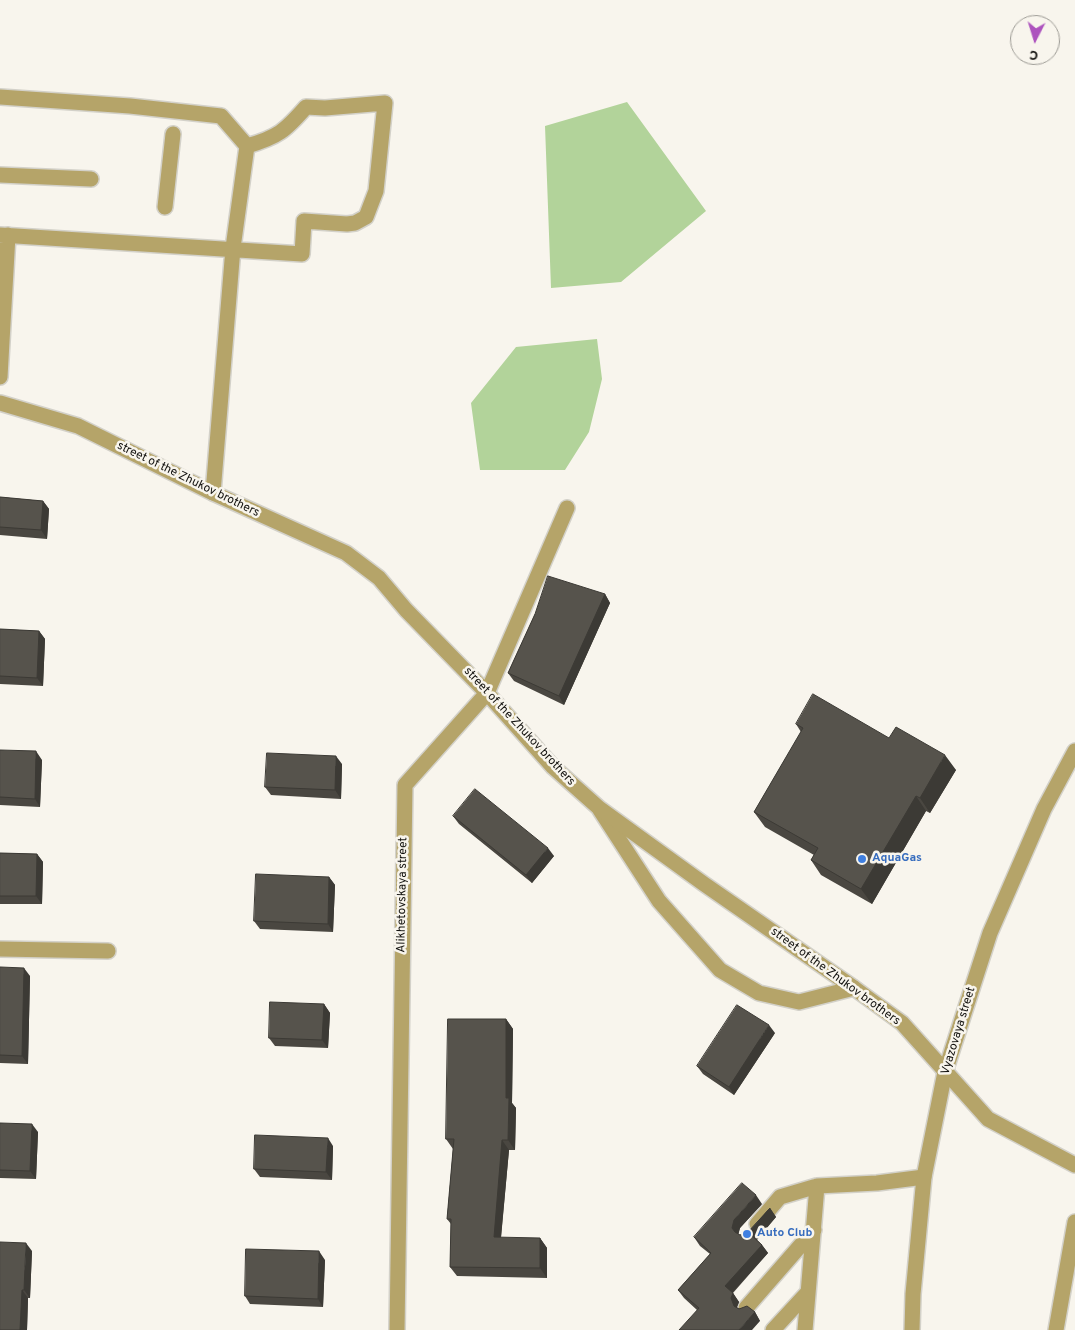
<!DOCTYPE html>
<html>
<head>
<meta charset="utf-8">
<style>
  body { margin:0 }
  #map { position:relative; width:1075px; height:1330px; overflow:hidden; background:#f8f5ed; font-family:Overpass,sans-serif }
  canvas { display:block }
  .north { position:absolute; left:1010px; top:15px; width:50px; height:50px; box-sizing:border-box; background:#f8f5ed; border:1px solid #9c9a94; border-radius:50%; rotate:185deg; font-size:14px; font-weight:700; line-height:20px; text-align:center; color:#12110e }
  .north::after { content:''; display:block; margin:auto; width:18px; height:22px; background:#ad53be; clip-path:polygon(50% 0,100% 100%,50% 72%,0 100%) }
</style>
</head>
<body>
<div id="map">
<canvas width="1075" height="1330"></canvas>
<div class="north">С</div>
</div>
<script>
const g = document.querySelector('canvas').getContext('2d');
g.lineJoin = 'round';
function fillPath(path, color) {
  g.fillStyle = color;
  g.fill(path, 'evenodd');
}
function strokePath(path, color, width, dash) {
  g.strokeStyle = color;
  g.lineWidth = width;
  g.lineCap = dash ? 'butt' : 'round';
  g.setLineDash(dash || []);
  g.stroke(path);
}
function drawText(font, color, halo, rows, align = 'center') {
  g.font = font + ' Overpass,sans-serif';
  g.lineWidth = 5;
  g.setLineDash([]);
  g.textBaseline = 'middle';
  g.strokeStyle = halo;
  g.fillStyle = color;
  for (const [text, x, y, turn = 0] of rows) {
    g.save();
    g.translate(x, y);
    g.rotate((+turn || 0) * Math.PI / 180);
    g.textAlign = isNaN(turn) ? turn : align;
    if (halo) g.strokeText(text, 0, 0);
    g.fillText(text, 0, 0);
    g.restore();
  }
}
fillPath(new Path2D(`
  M 627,102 L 706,211 L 621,282 L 551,288 L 545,126 Z
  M 597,339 L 602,379 L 589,432 L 565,470 L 480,470 L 471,403 L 516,347 Z`), '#b2d39a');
const service = new Path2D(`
  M 0,97 L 130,106 L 221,116 L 247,146 C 278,137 285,131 306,107 L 325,108 L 385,103 L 376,191 L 366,217 L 355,223 L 347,224 L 304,221 L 302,254 L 0,235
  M 0,175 L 91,179
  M 165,207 L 173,134
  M 0,377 L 8,235
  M 213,493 L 233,248 L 247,146
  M 600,810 L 659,901 L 720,970 L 759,993 L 799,1002 L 854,988
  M 0,949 L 108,951
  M 757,1224 L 780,1197 L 817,1186
  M 746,1308 L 814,1230
  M 773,1330 L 808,1292
  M 805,1330 L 817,1186 L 877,1183 L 924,1177
  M 1056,1330 L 1075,1222`);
const minor = new Path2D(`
  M 0,403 L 78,426 L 213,493 L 346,553 L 379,578 L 406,610 L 487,693 L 553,767 L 599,808 L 704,884 L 854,988 L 902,1023 L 988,1119 L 1075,1165
  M 397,1330 L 405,785 L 487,693 L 567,508`);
const tertiary = new Path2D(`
  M 912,1330 L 913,1294 L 924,1177 L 945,1072 L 990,933 L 1044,809 L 1075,751`);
strokePath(service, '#d3d1c9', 18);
strokePath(minor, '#d3d1c9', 18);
strokePath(tertiary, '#d3d1c9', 18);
strokePath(service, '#b5a469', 15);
strokePath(minor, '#b5a469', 15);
strokePath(tertiary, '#b5a469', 15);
fillPath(new Path2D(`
  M 0,497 L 43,501 L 49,509 L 47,539 L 0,535 Z
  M 605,594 L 610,603 L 564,705 L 514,681 L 508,673 L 535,614 Z
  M 0,629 L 39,631 L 45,639 L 43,686 L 0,684 Z
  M 796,724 L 889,738 L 956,770 L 930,813 L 926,811 L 872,904 L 821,875 L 811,860 L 814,855 L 765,827 L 754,812 L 801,732 Z
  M 0,750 L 42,760 L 40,807 L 0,805 Z
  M 342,764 L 341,799 L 271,795 L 265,787 Z
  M 453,816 L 554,856 L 532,883 L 459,824 Z
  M 0,853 L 37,854 L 43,862 L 42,904 L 0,904 Z
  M 329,877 L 335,885 L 333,932 L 260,929 L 254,921 Z
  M 0,967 L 30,976 L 28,1064 L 0,1063 Z
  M 324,1004 L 330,1013 L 328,1048 L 275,1046 L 269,1038 Z
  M 506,1019 L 513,1029 L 512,1103 L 516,1108 L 515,1150 L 509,1150 L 501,1238 L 540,1238 L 547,1248 L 547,1278 L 457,1276 L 450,1267 L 451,1224 L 447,1219 L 453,1149 L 446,1139 Z
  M 775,1033 L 734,1095 L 703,1074 L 697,1066 Z
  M 0,1123 L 38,1132 L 36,1179 L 0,1178 Z
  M 333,1146 L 332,1180 L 260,1177 L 254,1169 Z
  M 762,1204 L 740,1228 L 738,1234 L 740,1235 L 748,1232 L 770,1208 L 776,1217 L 757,1240 L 762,1245 L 768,1253 L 733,1293 L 739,1302 L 737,1307 L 737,1308 L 755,1312 L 760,1321 L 697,1310 L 684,1298 L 678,1290 L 710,1254 L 700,1246 L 694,1237 Z
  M 32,1251 L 30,1298 L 28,1298 L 27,1330 L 0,1330 Z
  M 325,1260 L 323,1307 L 250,1304 L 245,1296 Z`), '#4a4741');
fillPath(new Path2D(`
  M 43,501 L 49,509 L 47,539 L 41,530 Z
  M 605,594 L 610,603 L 564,705 L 559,696 Z
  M 39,631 L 45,639 L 43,686 L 37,678 Z
  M 36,751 L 42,760 L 40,807 L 35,799 Z
  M 945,755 L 956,770 L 930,813 L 920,798 Z
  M 336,756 L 342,764 L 341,799 L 335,790 Z
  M 916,796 L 926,811 L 872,904 L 861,889 Z
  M 548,848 L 554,856 L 532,883 L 526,875 Z
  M 37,854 L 43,862 L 42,904 L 36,896 Z
  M 329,877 L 335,885 L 333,932 L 328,924 Z
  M 24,968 L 30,976 L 28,1064 L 22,1056 Z
  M 324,1004 L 330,1013 L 328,1048 L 322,1040 Z
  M 506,1019 L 513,1029 L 512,1103 L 516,1108 L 515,1150 L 508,1140 L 506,1098 Z
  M 769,1025 L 775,1033 L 734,1095 L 729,1087 Z
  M 32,1124 L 38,1132 L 36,1179 L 30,1171 Z
  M 328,1138 L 333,1146 L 332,1180 L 326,1172 Z
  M 502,1140 L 509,1150 L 500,1247 L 494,1237 Z
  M 756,1195 L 762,1204 L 740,1228 L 738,1236 L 740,1241 L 732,1228 L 734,1220 Z
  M 770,1208 L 776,1217 L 755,1241 L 749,1233 Z
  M 540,1238 L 547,1248 L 547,1278 L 540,1268 Z
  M 26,1243 L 32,1251 L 30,1298 L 24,1290 Z
  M 762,1245 L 768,1253 L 731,1294 L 725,1286 Z
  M 319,1251 L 325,1260 L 323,1307 L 318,1299 Z
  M 22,1290 L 28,1298 L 27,1330 L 20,1330 Z
  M 733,1293 L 739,1302 L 737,1307 L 740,1315 L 734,1306 L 731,1298 Z
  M 755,1312 L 760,1321 L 752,1330 L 739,1330 Z`), '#3c3a35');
const building = new Path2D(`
  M 0,497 L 43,501 L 41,530 L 0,527 Z
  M 548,576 L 605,594 L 559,696 L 508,673 L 535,614 Z
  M 0,629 L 39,631 L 37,678 L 0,676 Z
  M 813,694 L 889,738 L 896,727 L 945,755 L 920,798 L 916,796 L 861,889 L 811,860 L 818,848 L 754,812 L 803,728 L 796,724 Z
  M 0,750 L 36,751 L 35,799 L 0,797 Z
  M 267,753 L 336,756 L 335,790 L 265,787 Z
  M 475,789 L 548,848 L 526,875 L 453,816 Z
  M 0,853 L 37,854 L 36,896 L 0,896 Z
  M 256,874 L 329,877 L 328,924 L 254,921 Z
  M 0,967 L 24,968 L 22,1056 L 0,1055 Z
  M 270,1002 L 324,1004 L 322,1040 L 269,1038 Z
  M 737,1005 L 769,1025 L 729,1087 L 697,1066 Z
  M 448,1019 L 506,1019 L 506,1098 L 509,1098 L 508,1140 L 502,1140 L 494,1237 L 540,1238 L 540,1268 L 450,1267 L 451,1219 L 447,1219 L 454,1139 L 446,1139 Z
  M 0,1123 L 32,1124 L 30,1171 L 0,1170 Z
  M 255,1135 L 328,1138 L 326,1172 L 254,1169 Z
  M 742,1183 L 756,1195 L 734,1220 L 732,1228 L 735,1232 L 740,1235 L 748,1232 L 770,1208 L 749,1233 L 762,1245 L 725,1286 L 733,1293 L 731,1298 L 734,1306 L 739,1309 L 747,1306 L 755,1312 L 739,1330 L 679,1330 L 699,1308 L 678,1290 L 711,1253 L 694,1237 Z
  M 0,1242 L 26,1243 L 24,1290 L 22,1290 L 20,1330 L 0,1330 Z
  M 246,1249 L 319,1251 L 318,1299 L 245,1296 Z`);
fillPath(building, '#56534c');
strokePath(building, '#3c3a35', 1);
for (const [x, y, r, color] of [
  [862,859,5,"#3f7fe0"],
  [747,1234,5,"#3f7fe0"]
]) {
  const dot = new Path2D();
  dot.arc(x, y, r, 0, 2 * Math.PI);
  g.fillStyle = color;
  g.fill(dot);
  strokePath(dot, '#f8f5ed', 2);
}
drawText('12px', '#12110e', '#f8f5ed', [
  ["street of the Zhukov brothers",188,480,26],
  ["street of the Zhukov brothers",519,727,47],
  ["Alikhetovskaya street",403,895,-89],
  ["street of the Zhukov brothers",835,977,36],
  ["Vyazovaya street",959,1031,-73]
]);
drawText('bold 12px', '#366cbe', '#f8f5ed', [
  ["AquaGas",872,859],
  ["Auto Club",757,1234]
], 'left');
</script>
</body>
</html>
